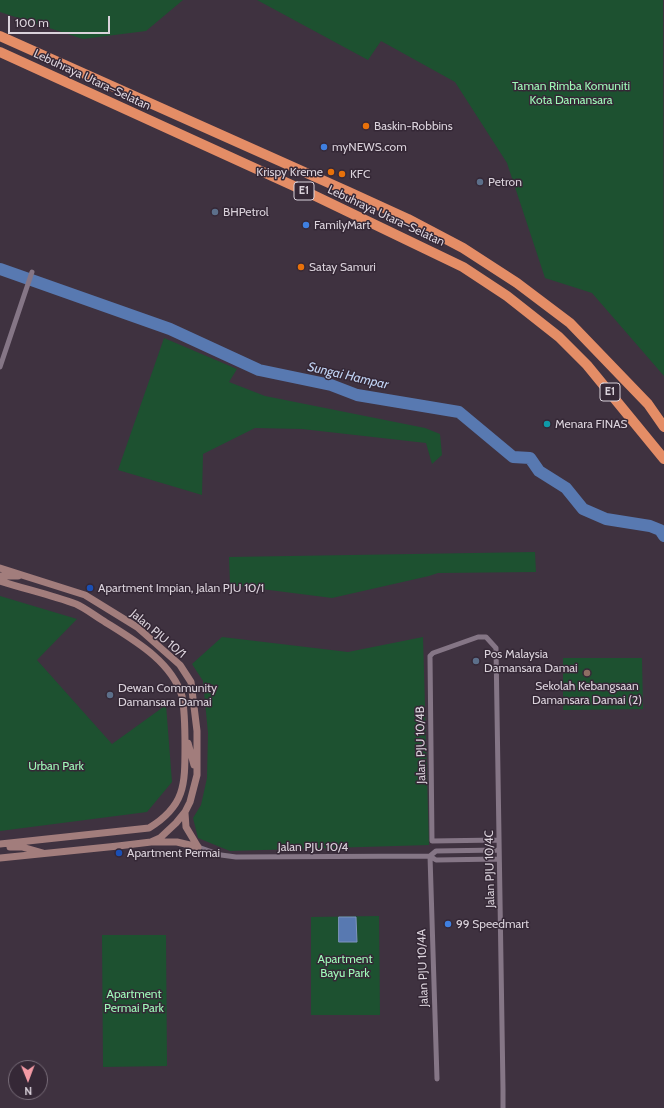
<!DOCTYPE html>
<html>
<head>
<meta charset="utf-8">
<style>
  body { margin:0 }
  #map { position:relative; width:664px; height:1108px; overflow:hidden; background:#3f3240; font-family:Cabin,sans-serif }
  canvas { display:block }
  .north { position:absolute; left:8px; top:1060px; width:40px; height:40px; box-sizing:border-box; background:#352836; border:1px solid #776c78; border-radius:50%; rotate:179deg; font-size:11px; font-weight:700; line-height:16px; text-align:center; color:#dad2db }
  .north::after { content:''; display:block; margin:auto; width:14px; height:18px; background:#f49aa5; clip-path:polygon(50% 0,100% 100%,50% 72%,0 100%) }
  .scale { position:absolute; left:8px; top:16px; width:102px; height:18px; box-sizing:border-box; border:2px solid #dad2db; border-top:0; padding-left:5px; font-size:12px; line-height:14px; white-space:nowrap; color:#dad2db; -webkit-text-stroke:3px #352836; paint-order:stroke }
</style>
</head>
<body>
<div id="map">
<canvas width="664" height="1108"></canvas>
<div class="north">N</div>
<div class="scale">100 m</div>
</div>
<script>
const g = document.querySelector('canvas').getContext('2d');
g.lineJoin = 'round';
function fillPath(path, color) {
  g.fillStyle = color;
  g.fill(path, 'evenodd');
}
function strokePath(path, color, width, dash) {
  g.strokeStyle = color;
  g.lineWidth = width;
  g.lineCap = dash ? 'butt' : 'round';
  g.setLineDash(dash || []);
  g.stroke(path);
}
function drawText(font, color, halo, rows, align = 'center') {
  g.font = font + ' Cabin,sans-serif';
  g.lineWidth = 3;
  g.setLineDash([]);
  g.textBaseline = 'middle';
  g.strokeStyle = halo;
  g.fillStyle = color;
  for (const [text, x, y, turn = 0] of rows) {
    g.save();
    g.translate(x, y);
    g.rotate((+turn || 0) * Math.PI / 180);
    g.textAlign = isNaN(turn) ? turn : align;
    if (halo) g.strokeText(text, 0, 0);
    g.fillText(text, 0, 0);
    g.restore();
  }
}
fillPath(new Path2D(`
  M 0,0 L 183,0 L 146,31 L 83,39 L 0,12 Z
  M 257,0 L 663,0 L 664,376 L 592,293 L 545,278 L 507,163 L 455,82 L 381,41 L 368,60 Z
  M 164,338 L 237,369 L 229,382 L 265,396 L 425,428 L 440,434 L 442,455 L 432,464 L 426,443 L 302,429 L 255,428 L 203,454 L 202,495 L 118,470 Z
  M 535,552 L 536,572 L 438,573 L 429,576 L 332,598 L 230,585 L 229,557 Z
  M 0,596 L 77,619 L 37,660 L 112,744 L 166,705 L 172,782 L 147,812 L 0,831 Z
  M 222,637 L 348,652 L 423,637 L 429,845 L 230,851 L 198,838 L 193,818 L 201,805 L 207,778 L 208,733 L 203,681 L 192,664 Z
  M 563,658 L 642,658 L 643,709 L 563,710 Z
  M 379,916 L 380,1015 L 311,1015 L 311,917 Z
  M 102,935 L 166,935 L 167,1066 L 103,1067 Z`), '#1d5130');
const water = new Path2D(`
  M 339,917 L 356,917 L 357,942 L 339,942 Z`);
fillPath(water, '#5879b1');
strokePath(water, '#7f94be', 1);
strokePath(new Path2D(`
  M 0,269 L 170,329 L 259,370 L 331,385 L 357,395 L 459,412 L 513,457 L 530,458 L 539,471 L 566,488 L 583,509 L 606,519 L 650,526 L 660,530 L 664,536`), '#5879b1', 12);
strokePath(new Path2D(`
  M 0,367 L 32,272
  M 499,840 L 432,841 L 430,656 L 433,653 L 478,637 L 486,637 L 496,648 L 503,1089 L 503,1108
  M 198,847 L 221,855 L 236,857 L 430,856 L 436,860 L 499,859
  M 430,856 L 437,1079
  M 430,856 L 436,851 L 499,850`), '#857686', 5);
strokePath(new Path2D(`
  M 0,568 L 85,595 L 137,627 L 180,665 L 191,682 L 197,731 L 197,775 L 190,802 L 185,812 L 176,823 L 160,838 L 151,842 L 118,846 L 0,858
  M 0,576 L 18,576
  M 0,581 C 25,589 51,595 76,604 C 85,608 94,615 102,620 C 132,639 171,660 182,696 C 185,712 185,729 185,746 C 185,785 185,806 149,828 L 0,844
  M 188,743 L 194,765
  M 185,813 L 186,827 L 198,847
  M 153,842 L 177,842 L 198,847
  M 10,847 L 22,847 L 43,853`), '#a27d7c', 7);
strokePath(new Path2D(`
  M 0,36 L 349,192 L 408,219 L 463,248 L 517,283 L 570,323 L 648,404 L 664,427
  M 0,52 L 307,192 L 463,267 L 507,296 L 559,337 L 587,365 L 664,459`), '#e48d66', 10);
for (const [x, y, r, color] of [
  [366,126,4,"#e8710a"],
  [324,147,4,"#3f7fe0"],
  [331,172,4,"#e8710a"],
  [342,174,4,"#e8710a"],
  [480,182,4,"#5c6f8a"],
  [215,212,4,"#5c6f8a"],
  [306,225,4,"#3f7fe0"],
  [301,267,4,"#e8710a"],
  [547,424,4,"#0f9aa8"],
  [90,588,4,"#1a4fb4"],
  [476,661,4,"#5c6f8a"],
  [587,673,4,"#8d6e63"],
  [110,695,4,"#5c6f8a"],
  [119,853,4,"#1a4fb4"],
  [448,924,4,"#3f7fe0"]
]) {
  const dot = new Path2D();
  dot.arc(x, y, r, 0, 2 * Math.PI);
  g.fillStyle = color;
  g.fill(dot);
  strokePath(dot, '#352836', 1.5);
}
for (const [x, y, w] of [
  [304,191,20],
  [610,392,20]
]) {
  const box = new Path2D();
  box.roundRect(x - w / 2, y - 9, w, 18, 3);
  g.fillStyle = '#352836';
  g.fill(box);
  strokePath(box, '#dad2db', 1);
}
drawText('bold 11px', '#dad2db', null, [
  ["E1",304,191],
  ["E1",610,392]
]);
drawText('12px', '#dad2db', '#352836', [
  ["Lebuhraya Utara–Selatan",92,80,25],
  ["Lebuhraya Utara–Selatan",386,216,25],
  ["Jalan PJU 10/1",158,634,40],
  ["Jalan PJU 10/4B",421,745,-91],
  ["Jalan PJU 10/4",313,847],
  ["Jalan PJU 10/4C",490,869,-91],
  ["Jalan PJU 10/4A",423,968,-92]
]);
drawText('12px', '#9ef9b8', '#352836', [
  ["Taman Rimba Komuniti",571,86],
  ["Kota Damansara",571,100],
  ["Urban Park",56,766],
  ["Apartment",345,959],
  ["Bayu Park",345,973],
  ["Apartment",134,994],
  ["Permai Park",134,1008]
]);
drawText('12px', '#dad2db', '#352836', [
  ["Baskin-Robbins",374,126],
  ["myNEWS.com",332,147],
  ["Krispy Kreme",323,172,"right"],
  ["KFC",350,174],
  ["Petron",488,182],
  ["BHPetrol",223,212],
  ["FamilyMart",314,225],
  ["Satay Samuri",309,267],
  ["Menara FINAS",555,424],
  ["Apartment Impian, Jalan PJU 10/1",98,588],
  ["Pos Malaysia",484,654],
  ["Damansara Damai",484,668],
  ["Sekolah Kebangsaan",587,686,"center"],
  ["Damansara Damai (2)",587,700,"center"],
  ["Dewan Community",118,688],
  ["Damansara Damai",118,702],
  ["Apartment Permai",127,853],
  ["99 Speedmart",456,924]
], 'left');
drawText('italic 13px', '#c0d3f4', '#352836', [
  ["Sungai Hampar",348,376,13]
]);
</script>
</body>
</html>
